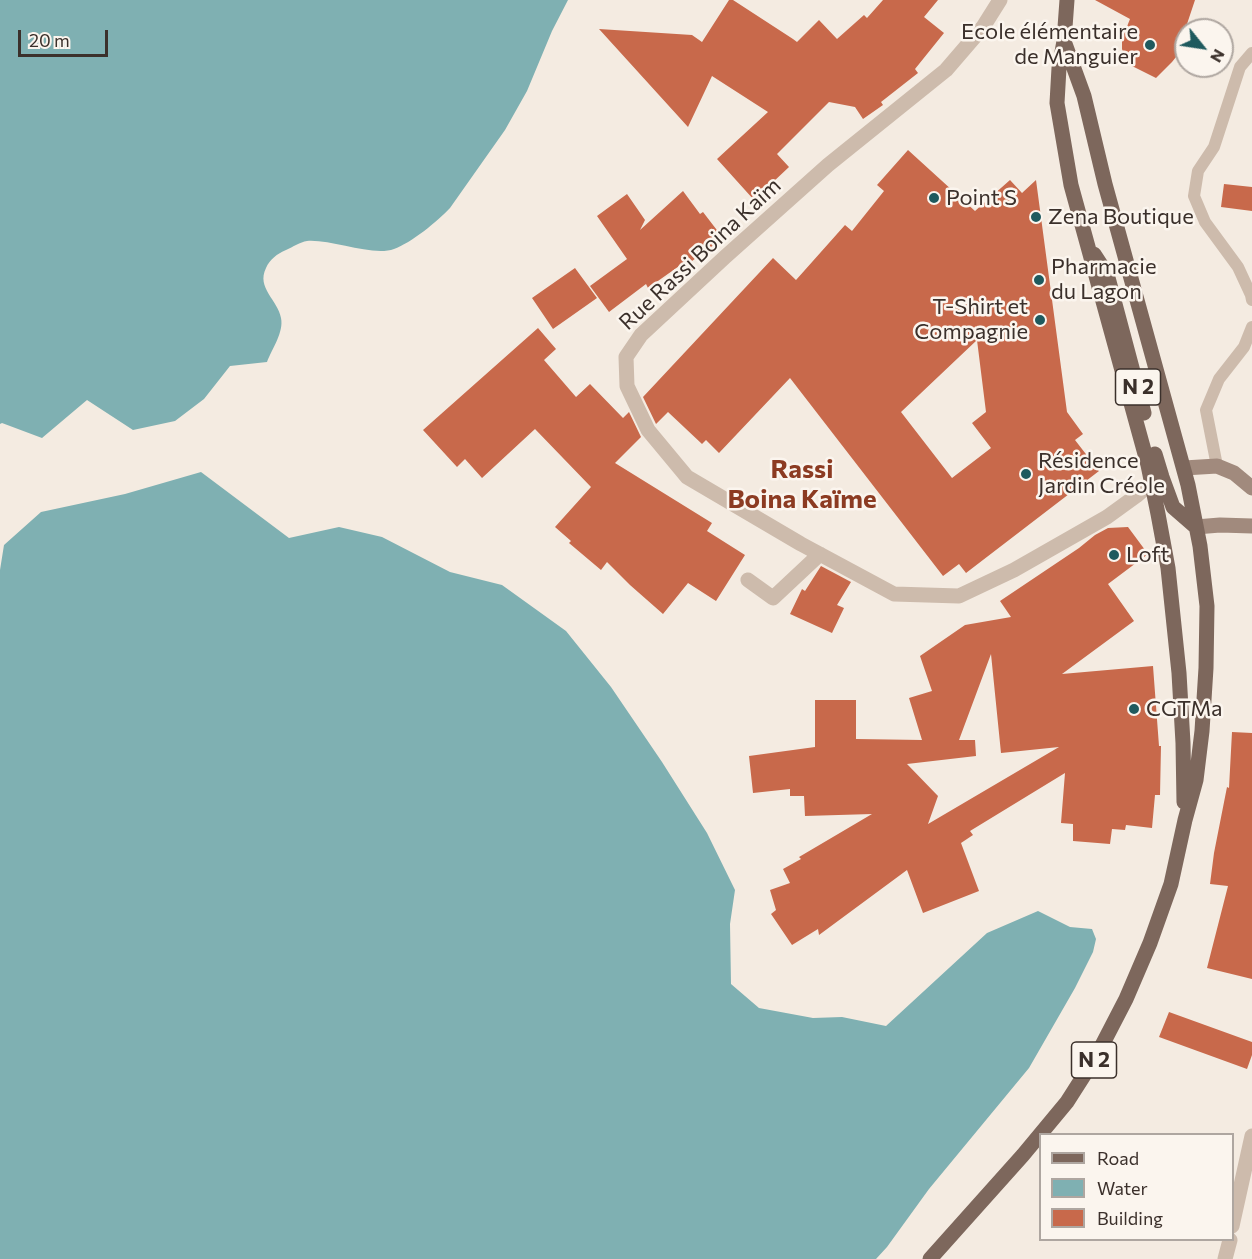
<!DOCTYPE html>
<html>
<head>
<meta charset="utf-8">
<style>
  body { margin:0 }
  #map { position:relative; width:1252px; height:1259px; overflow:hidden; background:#f4ebe1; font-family:Commissioner,sans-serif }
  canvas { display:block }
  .legend { position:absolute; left:1039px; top:1133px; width:195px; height:108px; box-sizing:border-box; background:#fbf5ee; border:2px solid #aea6a0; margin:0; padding:8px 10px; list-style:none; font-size:18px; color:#3b302b }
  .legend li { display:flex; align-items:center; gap:12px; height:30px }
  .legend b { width:30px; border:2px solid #aea6a0 }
  .north { position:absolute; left:1174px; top:18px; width:60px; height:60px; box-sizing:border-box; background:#fbf5ee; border:2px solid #aea6a0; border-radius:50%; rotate:120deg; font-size:16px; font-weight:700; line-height:24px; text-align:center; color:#3b302b }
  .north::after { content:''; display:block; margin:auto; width:21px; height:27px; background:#1f5a5e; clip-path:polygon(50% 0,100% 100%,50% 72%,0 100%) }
  .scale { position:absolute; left:18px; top:30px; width:90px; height:27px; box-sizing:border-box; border:3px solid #3b302b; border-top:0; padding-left:8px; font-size:18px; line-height:21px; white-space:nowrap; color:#3b302b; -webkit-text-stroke:4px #fbf5ee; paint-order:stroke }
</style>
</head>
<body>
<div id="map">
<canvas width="1252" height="1259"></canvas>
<ul class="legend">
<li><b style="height:8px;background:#7d675c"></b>Road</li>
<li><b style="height:16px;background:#7fb0b2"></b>Water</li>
<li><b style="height:16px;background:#c8694b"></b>Building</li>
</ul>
<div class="north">N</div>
<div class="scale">20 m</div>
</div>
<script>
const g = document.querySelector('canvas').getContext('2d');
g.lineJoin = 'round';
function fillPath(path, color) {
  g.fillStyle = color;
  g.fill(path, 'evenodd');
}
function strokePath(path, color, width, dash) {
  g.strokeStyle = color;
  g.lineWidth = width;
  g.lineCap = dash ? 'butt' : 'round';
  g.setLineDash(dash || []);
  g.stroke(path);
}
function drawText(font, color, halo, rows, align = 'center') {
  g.font = font + ' Commissioner,sans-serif';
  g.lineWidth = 5;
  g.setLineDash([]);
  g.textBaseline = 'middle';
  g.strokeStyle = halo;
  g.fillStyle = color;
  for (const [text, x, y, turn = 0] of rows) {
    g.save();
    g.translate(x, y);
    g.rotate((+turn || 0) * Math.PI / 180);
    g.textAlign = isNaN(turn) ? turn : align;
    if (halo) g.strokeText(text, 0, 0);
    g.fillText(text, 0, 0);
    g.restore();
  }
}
fillPath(new Path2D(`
  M 0,0 L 568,0 L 552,31 L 527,91 L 505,130 L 450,208 C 438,221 411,243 394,249 C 373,257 331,239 307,241 C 300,242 293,247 286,250 C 277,254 270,259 266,268 C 256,288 278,300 281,318 C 284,332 272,349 267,362 L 230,366 L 204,399 L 175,421 L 133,430 L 87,400 L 42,438 L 2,423 L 0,424 Z
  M 201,472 L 289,538 L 339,527 L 382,537 L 450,572 L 502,585 L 566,631 L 611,687 L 662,762 L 707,833 L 735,890 L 730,924 L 731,984 L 759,1008 L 813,1018 L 842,1017 L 886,1026 L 987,933 L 1038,911 L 1070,927 L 1092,929 L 1096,939 L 1093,952 L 1075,988 L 1029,1068 L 929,1189 L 887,1247 L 876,1259 L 0,1259 L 0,570 L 4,545 L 41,512 L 125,494 Z`), '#7fb0b2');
fillPath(new Path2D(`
  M 729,0 L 733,0 L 793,39 L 797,42 L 819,20 L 837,39 L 864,15 L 867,18 L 883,0 L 938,0 L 924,17 L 944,33 L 915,69 L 918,73 L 881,102 L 883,105 L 863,119 L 855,107 L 829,102 L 777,154 L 789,167 L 754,200 L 717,159 L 768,112 L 712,76 L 688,127 L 599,29 L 692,35 L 702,42 Z
  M 1095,0 L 1195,0 L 1176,57 L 1172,62 L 1156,78 L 1130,65 L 1125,57 L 1122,49 L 1122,39 L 1130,19 Z
  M 908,150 L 975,211 L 1010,180 L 1022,193 L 1036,180 L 1067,412 L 1083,434 L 1075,440 L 1099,471 L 966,573 L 959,564 L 943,576 L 790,378 L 719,453 L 706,440 L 702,444 L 668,412 L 656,424 L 643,397 L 773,258 L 796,280 L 845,225 L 852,231 L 884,191 L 877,185 ZM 977,340 L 986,412 L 972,423 L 991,448 L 952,478 L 901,412 Z
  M 1224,184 L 1252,187 L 1252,211 L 1221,207 Z
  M 683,191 L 700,214 L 703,212 L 723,238 L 684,267 L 682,264 L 648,288 L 646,284 L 609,312 L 590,286 L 627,259 L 597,216 L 627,194 L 645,220 L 640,230 Z
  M 575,268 L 597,298 L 553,329 L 532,298 Z
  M 538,328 L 556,349 L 544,360 L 576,397 L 590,384 L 623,418 L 629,412 L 641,437 L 615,463 L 712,523 L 707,531 L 745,555 L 716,601 L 688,583 L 663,614 L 630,585 L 607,562 L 601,570 L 569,543 L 571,541 L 555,527 L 591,487 L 535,429 L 482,478 L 465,459 L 457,467 L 423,430 Z
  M 1128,527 L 1148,554 L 1108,584 L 1134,621 L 1062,674 L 1153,666 L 1159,746 L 1161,746 L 1160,795 L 1155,795 L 1152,828 L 1126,825 L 1125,830 L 1112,829 L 1110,844 L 1073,841 L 1073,824 L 1061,823 L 1065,773 L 970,831 L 973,835 L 961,843 L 979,891 L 923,913 L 907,870 L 819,935 L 818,929 L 792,945 L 771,914 L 776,910 L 770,890 L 790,883 L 783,869 L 801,859 L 799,857 L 872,814 L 805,816 L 804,796 L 790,796 L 790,789 L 753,793 L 749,756 L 815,747 L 815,700 L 856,700 L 856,739 L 922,740 L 909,698 L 932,691 L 920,656 L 965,625 L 1011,617 L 1000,601 L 1079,548 L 1095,535 L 1108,528 ZM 991,654 L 1001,753 L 1059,747 L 928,824 L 938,796 L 907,764 L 976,756 L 975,740 L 959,740 Z
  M 821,566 L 851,582 L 837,605 L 844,608 L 832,633 L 790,614 L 802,589 L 805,591 Z
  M 1232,732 L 1252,733 L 1252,979 L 1207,968 L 1228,886 L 1210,884 L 1214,853 L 1227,787 L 1229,788 Z
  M 1169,1012 L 1252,1042 L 1252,1055 L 1247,1069 L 1159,1037 Z`), '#c8694b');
strokePath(new Path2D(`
  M 1252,53 L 1240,67 L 1214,147 L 1198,171 L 1194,196 L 1205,222 L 1238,267 L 1251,295 L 1252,300
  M 1217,466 L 1206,410 L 1219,379 L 1244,347 L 1252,327`), '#cdbbac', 12);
strokePath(new Path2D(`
  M 1000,0 L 983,27 L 946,70 L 828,165 L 725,257 L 641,335 L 626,357 L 627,386 L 648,430 L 687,477 L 801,544 L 894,594 L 959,596 L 1014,570 L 1107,517 L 1136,496 L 1152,482
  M 748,580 L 773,598 L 820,554
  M 1232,1226 L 1252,1136
  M 1225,1259 L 1230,1240`), '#cdbbac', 15);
strokePath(new Path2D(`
  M 1184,468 L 1217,466 L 1234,473 L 1252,488
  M 1196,527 L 1220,525 L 1252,526`), '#a18a7d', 15);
strokePath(new Path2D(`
  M 1067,0 L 1064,41 L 1059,68 L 1057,103 L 1071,185 L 1148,465 L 1158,514 L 1168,568 L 1179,673 L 1183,743 L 1184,802
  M 1094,254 L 1107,274 L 1144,413
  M 1155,454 L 1162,477 L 1173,507 L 1196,527
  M 930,1259 L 1023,1155 L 1067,1102 L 1097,1055 L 1126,999 L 1150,943 L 1171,884 L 1185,820 L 1196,780 L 1202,731 L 1206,668 L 1207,606 L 1200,546 L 1188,485 L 1105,184 L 1084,96 L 1064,41`), '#7d675c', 15);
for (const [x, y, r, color] of [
  [1150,45,6,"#1f5a5e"],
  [934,198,6,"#1f5a5e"],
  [1036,217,6,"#1f5a5e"],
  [1039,280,6,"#1f5a5e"],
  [1040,320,6,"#1f5a5e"],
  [1026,474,6,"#1f5a5e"],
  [1114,555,6,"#1f5a5e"],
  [1134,709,6,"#1f5a5e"]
]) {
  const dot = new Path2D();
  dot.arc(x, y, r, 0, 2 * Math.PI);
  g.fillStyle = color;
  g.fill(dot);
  strokePath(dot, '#fbf5ee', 2);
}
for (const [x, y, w] of [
  [1138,387,45],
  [1094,1060,45]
]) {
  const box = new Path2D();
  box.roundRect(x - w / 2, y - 18, w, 36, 4.5);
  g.fillStyle = '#fbf5ee';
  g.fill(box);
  strokePath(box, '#3b302b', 1.5);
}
drawText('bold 21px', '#3b302b', null, [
  ["N 2",1138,387],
  ["N 2",1094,1060]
]);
drawText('22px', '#3b302b', '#fbf5ee', [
  ["Ecole élémentaire",1138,32,"right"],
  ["de Manguier",1138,57,"right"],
  ["Point S",946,198],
  ["Zena Boutique",1048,217],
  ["Pharmacie",1051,267],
  ["du Lagon",1051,292],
  ["T-Shirt et",1028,307,"right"],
  ["Compagnie",1028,332,"right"],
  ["Résidence",1038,461],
  ["Jardin Créole",1038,486],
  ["Loft",1126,555],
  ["CGTMa",1146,709]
], 'left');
drawText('22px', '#3b302b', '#fbf5ee', [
  ["Rue Rassi Boina Kaïm",700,254,-43]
]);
drawText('bold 26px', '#8c3b22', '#fbf5ee', [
  ["Rassi",802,469],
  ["Boina Kaïme",802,499]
]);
</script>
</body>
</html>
